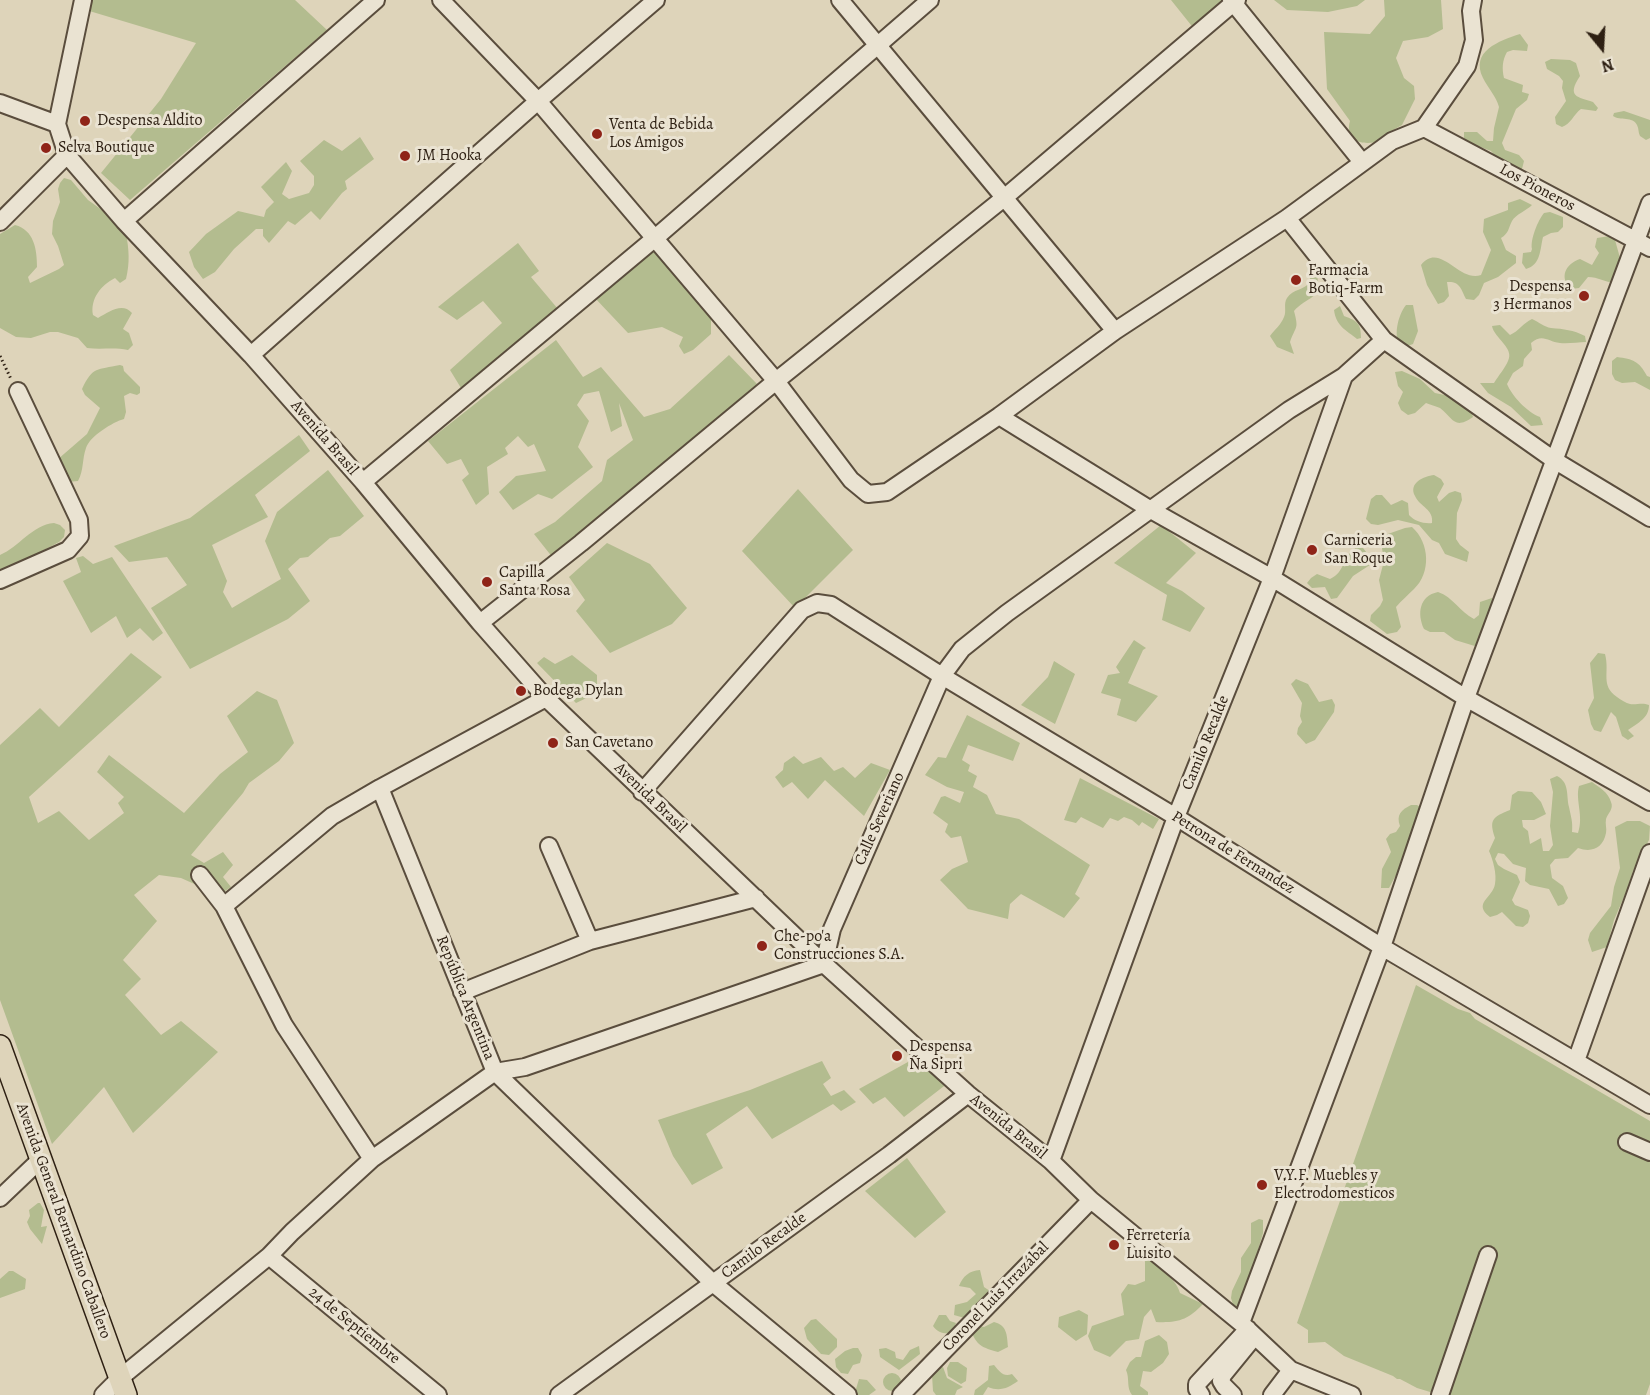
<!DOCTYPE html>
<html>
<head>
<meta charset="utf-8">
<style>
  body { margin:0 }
  #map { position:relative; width:1650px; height:1395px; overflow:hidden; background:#ded4ba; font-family:Alegreya,serif }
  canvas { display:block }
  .north { position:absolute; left:1572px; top:18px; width:60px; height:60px; -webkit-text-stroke:4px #eae3d2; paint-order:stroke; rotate:162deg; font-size:16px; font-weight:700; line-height:24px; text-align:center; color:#2e2013 }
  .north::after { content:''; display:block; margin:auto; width:21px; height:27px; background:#2e2013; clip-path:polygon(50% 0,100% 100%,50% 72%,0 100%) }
</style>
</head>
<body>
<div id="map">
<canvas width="1650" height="1395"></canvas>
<div class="north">N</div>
</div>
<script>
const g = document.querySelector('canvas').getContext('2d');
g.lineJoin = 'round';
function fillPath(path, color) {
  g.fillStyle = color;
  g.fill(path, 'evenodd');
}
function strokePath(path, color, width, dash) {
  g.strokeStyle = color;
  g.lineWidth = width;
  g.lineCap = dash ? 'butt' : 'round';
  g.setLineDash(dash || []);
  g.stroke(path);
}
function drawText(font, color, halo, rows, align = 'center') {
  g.font = font + ' Alegreya,serif';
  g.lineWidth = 6;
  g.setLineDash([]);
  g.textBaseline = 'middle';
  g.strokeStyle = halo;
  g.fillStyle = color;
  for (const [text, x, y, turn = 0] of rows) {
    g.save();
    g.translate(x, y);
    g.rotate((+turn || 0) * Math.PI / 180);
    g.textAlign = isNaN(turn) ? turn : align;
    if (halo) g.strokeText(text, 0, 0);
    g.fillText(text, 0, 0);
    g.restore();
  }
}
fillPath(new Path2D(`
  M 89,0 L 295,0 L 327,30 L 130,200 L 101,173 L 161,99 L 196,43 L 86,10 Z
  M 1171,0 L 1231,0 L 1195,30 Z
  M 1274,0 L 1365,0 L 1357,6 L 1328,12 L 1287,10 Z
  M 1384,0 L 1441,0 L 1443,29 L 1428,37 L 1403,41 L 1396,58 L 1404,78 L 1414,86 L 1415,99 L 1402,125 L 1384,135 L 1380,141 C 1364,146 1344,142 1350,121 L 1327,89 L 1324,32 L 1370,34 L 1385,16 Z
  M 1520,34 L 1528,45 L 1527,51 L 1513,50 L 1507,52 C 1502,61 1502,69 1504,78 L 1523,85 L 1522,92 L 1529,94 L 1527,100 L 1516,109 L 1502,143 L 1505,150 L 1519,155 L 1524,161 L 1522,169 L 1516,171 L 1499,161 L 1491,151 L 1470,143 L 1464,138 L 1464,132 L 1477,132 L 1487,141 L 1493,141 L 1494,128 L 1499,107 C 1496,96 1488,88 1483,78 C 1470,51 1499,41 1520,34 Z
  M 1551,59 L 1570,60 L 1576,63 L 1580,76 C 1566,97 1578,97 1593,102 L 1598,108 L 1596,111 L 1581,109 C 1573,115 1571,124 1562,127 L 1556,124 L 1555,117 L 1566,101 L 1562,88 L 1563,81 L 1559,76 L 1547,69 L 1545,62 Z
  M 1624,111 L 1650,120 L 1650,138 L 1646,140 L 1640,136 C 1638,132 1639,129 1637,125 C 1633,116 1620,121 1613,116 L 1614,113 Z
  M 360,137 L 374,159 L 345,181 L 347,189 L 342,193 L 320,220 L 311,211 L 295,225 L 288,221 L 269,243 L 263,236 L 263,229 L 256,229 L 234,249 L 215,272 L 203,279 L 194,267 L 189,252 L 206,234 L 238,211 L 264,217 L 266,210 L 274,202 L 261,187 L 286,162 L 292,171 L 282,194 L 289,199 L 309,193 L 314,185 L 314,176 L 300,161 L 324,140 L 342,151 Z
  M 64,178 L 71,180 L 88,200 L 109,215 L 120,230 L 126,234 C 129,249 130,263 126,279 L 120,283 L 115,278 C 101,285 90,299 93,315 L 98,318 C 109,312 122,302 132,313 L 123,329 L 129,333 L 133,345 L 128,350 C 114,347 101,350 87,348 L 78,338 L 58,332 L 50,332 L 31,338 L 16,337 L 0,328 L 0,234 L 15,225 C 34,230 37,249 37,267 L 28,277 L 30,283 L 59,269 L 64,265 L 58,246 L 52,234 L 53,221 L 60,202 L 58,189 L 60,183 Z
  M 1520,199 L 1532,205 C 1527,210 1515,215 1512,221 C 1508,229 1509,233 1501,238 L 1506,250 L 1516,256 L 1516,263 L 1498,277 L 1484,283 L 1479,295 L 1474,300 L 1466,299 C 1461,289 1460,281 1447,282 L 1449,296 L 1444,302 L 1438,304 L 1427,285 L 1421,265 C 1440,241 1459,283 1481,275 L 1491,250 L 1483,232 L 1484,219 L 1508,210 L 1508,203 Z
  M 1550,212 L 1563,217 L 1563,227 L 1558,232 L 1551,233 L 1543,237 C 1540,249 1541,265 1526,269 L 1522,263 L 1523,253 L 1531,252 L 1532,249 C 1530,240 1538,220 1544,213 Z
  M 1610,236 L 1615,240 L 1622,265 L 1615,283 C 1605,282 1598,277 1588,277 L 1579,288 L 1571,289 C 1559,278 1565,264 1580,259 L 1592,265 L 1599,253 L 1595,247 L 1597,238 Z
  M 518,243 L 539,271 L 531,277 L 558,309 L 461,388 L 450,370 L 502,323 L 483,301 L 457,320 L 438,307 Z
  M 650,246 L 711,318 L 711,334 L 693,350 L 684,354 L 679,346 L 683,337 L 662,327 L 628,333 L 594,297 Z
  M 1310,263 C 1314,267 1315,271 1317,276 C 1323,299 1306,297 1294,311 C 1299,330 1296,325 1290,342 L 1294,354 L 1277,347 L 1270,336 C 1275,329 1281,325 1284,317 C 1287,311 1283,304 1287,298 C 1293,289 1304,290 1311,282 L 1307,269 Z
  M 1406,305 L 1413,305 L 1418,331 L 1413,344 L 1402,348 C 1392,338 1398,315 1406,305 Z
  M 1340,306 L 1344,316 C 1358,321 1361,324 1361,338 L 1357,339 C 1346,330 1336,326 1334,310 Z
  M 1532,319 C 1539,322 1544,327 1551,328 C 1564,329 1573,330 1585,336 L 1586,342 C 1578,342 1568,344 1560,343 C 1548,342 1543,333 1531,343 L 1532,350 L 1524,359 L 1523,366 L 1513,373 L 1507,384 C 1512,396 1527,412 1540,417 L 1543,425 L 1531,426 L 1511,407 L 1488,393 L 1480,383 L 1494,383 C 1499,375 1505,368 1508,361 C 1515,348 1494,338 1492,326 L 1500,325 L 1510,335 C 1519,331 1523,323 1532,319 Z
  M 556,340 L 583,377 L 601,367 L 644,417 L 670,409 L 729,355 L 757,384 L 553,558 L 534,534 L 555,522 L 602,481 L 607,460 L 633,440 L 619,403 L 622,426 L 611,432 L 599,391 L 584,394 L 577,405 L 589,421 L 578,447 L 593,467 L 552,499 L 538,494 L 513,510 L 499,492 L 516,476 L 546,471 L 534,444 L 528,447 L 518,436 L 505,448 L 508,454 L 487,467 L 489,494 L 476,505 L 462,480 L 469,474 L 461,459 L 447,464 L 428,441 Z
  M 1617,357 C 1633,359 1639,361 1647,376 L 1650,377 L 1650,390 L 1635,382 L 1622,383 L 1615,380 L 1612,374 L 1612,361 Z
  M 120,365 L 123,366 L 124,371 L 140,387 L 140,393 L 137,395 L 130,393 L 124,396 L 126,412 L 124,419 C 113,422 90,436 86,448 C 82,459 84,470 78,481 L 68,482 L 57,460 L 87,434 L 100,408 L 85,395 L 82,389 C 93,366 97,370 120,365 Z
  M 1402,371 L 1420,379 L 1435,393 L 1454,397 L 1471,410 L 1473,417 C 1454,430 1454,419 1440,408 C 1436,406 1430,405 1426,403 L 1415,413 L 1408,415 L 1401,410 L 1398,403 L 1403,392 L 1398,386 L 1395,372 Z
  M 299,435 L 310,451 L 255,495 L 268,517 L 212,545 L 227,581 L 223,592 L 232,608 L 281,579 L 265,541 L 277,512 L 328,470 L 364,516 L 340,536 L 330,538 L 308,557 L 300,558 L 288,569 L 310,601 L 288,619 L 190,669 L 151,608 L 187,585 L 167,557 L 129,562 L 114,546 L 190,518 Z
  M 1434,475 L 1441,479 L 1444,484 L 1437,497 L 1439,502 L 1449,493 L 1455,491 L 1461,493 L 1462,500 L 1457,513 L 1456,539 L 1460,545 L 1469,552 L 1467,562 L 1445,554 L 1439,543 L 1432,540 L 1419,525 L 1398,520 L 1378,525 L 1371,524 L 1366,519 L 1371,499 L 1376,495 L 1382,495 L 1391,505 L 1402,500 L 1408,503 L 1409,515 C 1414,521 1424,524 1432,523 C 1434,509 1420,507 1415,496 C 1408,483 1424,476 1434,475 Z
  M 798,489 L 853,550 L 795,608 L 742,551 Z
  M 54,523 L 60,525 L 65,530 L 64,537 L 59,542 L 0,574 L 0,555 C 19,547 32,525 54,523 Z
  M 1161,525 L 1196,553 L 1166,583 L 1182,591 L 1205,608 L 1190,632 L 1162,620 L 1167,595 L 1114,563 Z
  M 1412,527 C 1430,543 1431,573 1414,589 C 1408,595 1402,600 1396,607 L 1401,627 L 1397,632 L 1387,634 L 1370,621 L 1371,615 L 1380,606 L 1383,600 L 1379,580 L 1384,561 L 1382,548 L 1385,535 L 1405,528 Z
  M 607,543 L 650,564 L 687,608 L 672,624 L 610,653 L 576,611 L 585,600 L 569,577 Z
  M 1356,548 L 1363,548 L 1367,553 L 1373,556 L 1373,563 L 1353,576 L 1337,598 L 1331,599 L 1325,587 L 1312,588 L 1307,583 L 1311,578 L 1317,574 L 1330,579 C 1346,572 1341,557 1356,548 Z
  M 83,556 L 93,564 L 112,557 L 163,633 L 153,641 L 140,628 L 127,638 L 116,616 L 91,633 L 63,581 L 81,572 L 76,558 Z
  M 1438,592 C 1453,597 1460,612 1474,619 L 1479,615 L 1480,602 L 1492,598 L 1496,604 L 1478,647 L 1455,640 L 1444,632 L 1430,632 L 1424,629 C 1417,614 1419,596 1438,592 Z
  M 1134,640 L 1146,648 L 1143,650 L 1128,683 L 1158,696 L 1136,722 L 1117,715 L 1121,699 L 1101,693 L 1108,675 L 1120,673 L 1116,667 Z
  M 131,653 L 162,677 L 29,797 L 38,823 L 59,811 L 89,840 L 124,813 L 118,803 L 124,797 L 97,772 L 109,755 L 184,813 L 220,774 L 248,752 L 227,716 L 257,691 L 277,700 L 294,743 L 279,761 L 249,783 L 243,793 L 191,855 L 204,863 L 223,852 L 233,865 L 223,877 L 231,887 L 219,895 L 181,878 L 159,875 L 134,895 L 157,921 L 123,960 L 141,979 L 125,995 L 161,1035 L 181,1021 L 218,1052 L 133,1133 L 104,1087 L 52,1144 L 0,1000 L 0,745 L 40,708 L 59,727 Z
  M 1598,653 L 1605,654 C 1610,673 1600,685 1617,697 C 1621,700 1626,703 1630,704 C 1637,705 1642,702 1649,705 C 1649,718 1638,723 1628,730 L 1634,736 L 1628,740 L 1622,736 L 1616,717 L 1611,712 L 1601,732 L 1594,730 L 1591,724 L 1588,710 L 1594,698 L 1590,663 Z
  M 572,655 L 597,675 L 597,693 L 576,703 L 537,663 L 544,657 L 555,664 Z
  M 1054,661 L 1075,674 L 1055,724 L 1021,705 L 1048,677 Z
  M 1296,679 L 1308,684 L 1319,702 L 1332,699 L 1335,705 L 1334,712 L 1315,740 L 1306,744 L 1297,734 L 1298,728 L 1302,722 L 1300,716 L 1302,703 L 1291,684 Z
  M 967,715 L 1020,743 L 1013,761 L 968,745 L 962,760 L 970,765 L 968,771 L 977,776 L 973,787 L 987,795 L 996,814 L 1019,819 L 1090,865 L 1075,894 L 1080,898 L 1064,918 L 1021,894 L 1010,904 L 1008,919 L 968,909 L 940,880 L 952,869 L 968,862 L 961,836 L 951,838 L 945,832 L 948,824 L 933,813 L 941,797 L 945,796 L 960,803 L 964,792 L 947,787 L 925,775 L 938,757 L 946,758 Z
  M 794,756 L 803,764 L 821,757 L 834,771 L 843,767 L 855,778 L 871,763 L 890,770 L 864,816 L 825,780 L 808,799 L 792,782 L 783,788 L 775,777 L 783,770 L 784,763 Z
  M 1557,776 C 1570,783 1566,795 1569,807 C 1571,817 1573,822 1572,832 L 1578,833 C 1584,816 1575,800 1579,786 L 1592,782 C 1600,788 1608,792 1611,802 C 1614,809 1608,813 1606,819 C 1605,824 1607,829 1606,833 C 1603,848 1592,853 1578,848 L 1568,858 L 1555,859 L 1550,865 L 1552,878 L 1563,886 L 1568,898 L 1564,904 L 1558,906 L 1549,889 L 1530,885 L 1525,881 L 1526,868 L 1513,864 L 1504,854 L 1498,853 L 1495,859 L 1498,865 L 1504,869 L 1517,875 L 1520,882 L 1512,900 L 1515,905 L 1528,910 L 1530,916 L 1528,923 L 1523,927 L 1516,926 L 1502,912 L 1497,915 L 1490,917 C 1472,903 1493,898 1495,884 C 1497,874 1493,860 1489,851 L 1495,838 C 1489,820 1492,817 1510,810 L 1512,795 L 1518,791 L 1532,792 L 1541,802 L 1546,814 L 1534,820 L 1522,820 L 1523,827 L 1528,831 L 1530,844 L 1541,838 L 1543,851 L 1549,851 L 1553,845 L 1550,826 L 1553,792 L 1550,779 Z
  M 1080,778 L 1159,819 L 1153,829 L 1142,822 L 1139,826 L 1132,820 L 1124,817 L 1118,821 L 1110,818 L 1103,828 L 1081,817 L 1076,823 L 1064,820 Z
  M 1411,805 L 1417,805 L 1422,808 L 1402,864 L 1389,888 L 1381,888 L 1382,869 L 1391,852 L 1386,839 L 1390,834 L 1396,832 L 1400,826 C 1396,815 1401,810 1411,805 Z
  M 1627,821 L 1640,821 L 1650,826 L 1649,840 L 1633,871 L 1627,890 L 1614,920 L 1607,947 L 1592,952 L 1588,940 L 1590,933 L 1611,906 L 1614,887 L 1620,868 L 1615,827 Z
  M 1416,985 L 1458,1009 L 1470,1013 L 1475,1019 L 1650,1121 L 1650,1384 L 1646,1395 L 1440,1395 L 1417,1388 L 1400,1379 L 1397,1379 L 1393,1376 L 1344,1356 L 1325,1342 L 1308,1343 L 1308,1330 L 1297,1323 Z
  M 917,1057 L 948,1083 L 904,1117 L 885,1097 L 873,1104 L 859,1089 Z
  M 822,1061 L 831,1078 L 823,1084 L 831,1096 L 844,1090 L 856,1102 L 841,1111 L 833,1104 L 772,1139 L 747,1106 L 706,1134 L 723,1168 L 692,1185 L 673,1156 L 658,1120 L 750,1090 Z
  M 907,1158 L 946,1212 L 915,1238 L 865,1191 Z
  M 38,1203 L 40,1203 L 44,1210 L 41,1227 L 47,1226 L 42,1244 L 30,1229 L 27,1222 L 30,1216 L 29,1210 Z
  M 1259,1219 L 1263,1220 L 1263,1233 L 1240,1311 L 1234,1308 L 1231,1298 L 1232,1291 L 1241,1272 L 1241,1258 L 1251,1243 L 1251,1223 Z
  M 1153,1257 L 1166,1267 C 1169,1279 1177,1282 1180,1293 L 1203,1304 C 1188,1320 1178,1323 1156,1322 L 1151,1309 L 1144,1317 L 1139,1339 L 1126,1341 L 1110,1357 L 1094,1350 L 1088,1336 L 1092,1326 L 1124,1315 L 1121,1294 L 1128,1284 L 1135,1285 L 1145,1281 L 1145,1258 Z
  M 980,1270 L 984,1287 L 993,1293 L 968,1319 L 954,1315 L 955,1305 L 967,1302 L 976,1294 L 970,1288 L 959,1286 C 963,1276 969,1271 980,1270 Z
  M 9,1271 L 13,1271 L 26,1279 L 25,1289 L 0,1298 L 0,1279 Z
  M 1079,1310 L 1088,1315 L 1087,1334 L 1076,1341 L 1058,1327 L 1059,1317 Z
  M 939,1315 L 946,1315 L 950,1321 L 956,1323 L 952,1333 C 944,1334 938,1333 933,1326 Z
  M 816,1319 L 837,1339 L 837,1347 L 829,1355 L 821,1354 L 807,1339 L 804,1328 L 811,1320 Z
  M 994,1322 C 1007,1325 1007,1335 1008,1347 L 998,1352 C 983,1348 975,1345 971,1329 L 976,1325 L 984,1327 Z
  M 1159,1335 L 1167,1342 L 1169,1354 L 1163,1363 L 1151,1372 L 1143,1371 L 1140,1386 L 1148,1392 L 1148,1395 L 1132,1395 C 1126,1387 1130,1379 1126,1370 L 1130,1362 L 1136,1357 L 1141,1357 L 1145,1341 Z
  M 919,1346 L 920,1354 L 899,1370 L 880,1357 L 879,1349 L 886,1348 L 895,1352 L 896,1358 L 903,1360 L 910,1350 Z
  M 853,1348 L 858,1348 L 862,1355 L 860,1363 L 853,1365 L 848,1374 L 841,1373 L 836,1367 L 835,1359 L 845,1351 Z
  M 950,1362 L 958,1362 L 967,1368 L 966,1381 L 961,1384 L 948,1376 L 947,1368 Z
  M 994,1365 C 1000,1372 1003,1377 1012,1374 L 1018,1381 C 1008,1388 1000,1392 988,1387 L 983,1395 L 974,1395 L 975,1390 L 988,1380 L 989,1366 Z
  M 943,1367 L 947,1378 L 963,1387 L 957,1390 L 955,1395 L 936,1395 L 933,1391 L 932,1375 L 936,1369 Z
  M883 1382a9 9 0 1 1 18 0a9 9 0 1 1-18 0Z
  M 859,1379 L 867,1380 L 876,1390 L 869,1395 L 852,1395 L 856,1389 Z`), '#b3bc8f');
const minor = new Path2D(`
  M 441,0 L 538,101 L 776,381 L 851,480 L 868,494 L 887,492 L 999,416 L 1115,331 L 1287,218 L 1392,141 L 1424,128 L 1467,66 L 1474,40 L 1471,11 L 1473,0
  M 840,0 L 1115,331
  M 1231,0 L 1362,162
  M 0,103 L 57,124 L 67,155 L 124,221 L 251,355 L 363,482 L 480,623 L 546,698 L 824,964 L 968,1094 L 1051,1161 L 1091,1200 L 1241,1323 L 1291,1370 L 1352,1395
  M 57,124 L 83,0
  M 1424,128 L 1650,248
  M 1287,218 L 1384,340 L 1554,460 L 1650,518
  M 124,221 L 376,0
  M 0,222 L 67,155
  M 251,355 L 538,101 L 656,0
  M 999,416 L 1151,510 L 1272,578 L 1466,698 L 1650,802
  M 363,482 L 654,239 L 930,0
  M 0,580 L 68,550 L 80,536 L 79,520 L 18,391
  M 480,623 L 581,543 L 776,381 L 1004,198 L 1237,0
  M 546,698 L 380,788 L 495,1072 L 713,1283 L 848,1395
  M 642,792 L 802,610 L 817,603 L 831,605 L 942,676 L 1176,817 L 1382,947 L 1650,1105
  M 549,846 L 590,941
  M 200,875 L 224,906 L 284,1025 L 372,1159
  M 224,906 L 332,816 L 380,788
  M 462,992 L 590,941 L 756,898
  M 1576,1061 L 1650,853
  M 1627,1142 L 1650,1152
  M 1051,1161 L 1176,817 L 1272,578 L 1344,376 L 1384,340
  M 0,1198 L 41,1159
  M 269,1256 L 438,1395
  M 1241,1323 L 1382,947 L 1466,698 L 1650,203
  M 103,1395 L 120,1378 L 269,1256 L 292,1232 L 372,1159 L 495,1072 L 525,1067 L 824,964 L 832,929 L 942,676 L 962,649 L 1007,613 L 1289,410 L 1344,376
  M 559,1395 L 889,1155 L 968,1094
  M 901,1395 L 1091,1200
  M 1201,1395 L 1197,1389 L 1197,1384 L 1248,1329
  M 1233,1395 L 1224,1386 L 1221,1381 L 1223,1375 L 1254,1337
  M 1272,1395 L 1291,1370
  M 1440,1395 L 1488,1255`);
const major = new Path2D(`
  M 0,1046 L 126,1395`);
strokePath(minor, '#5a4d3d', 20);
strokePath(major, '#2e2013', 24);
strokePath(new Path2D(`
  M 0,356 L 11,379`), '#2e2013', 3, [1.5, 3]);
strokePath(minor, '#eae3d2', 16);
strokePath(major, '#ded4ba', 21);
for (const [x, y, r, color] of [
  [85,121,6,"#8f2418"],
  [597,134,6,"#8f2418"],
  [46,148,6,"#8f2418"],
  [405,156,6,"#8f2418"],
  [1296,280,6,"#8f2418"],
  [1584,296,6,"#8f2418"],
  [1312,550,6,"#8f2418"],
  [487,582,6,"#8f2418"],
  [521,691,6,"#8f2418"],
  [553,743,6,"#8f2418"],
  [762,946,6,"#8f2418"],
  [897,1056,6,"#8f2418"],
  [1262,1185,6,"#8f2418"],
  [1114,1245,6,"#8f2418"]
]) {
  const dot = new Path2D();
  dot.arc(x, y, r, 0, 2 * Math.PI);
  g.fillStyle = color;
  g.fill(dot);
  strokePath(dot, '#eae3d2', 2);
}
drawText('16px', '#2e2013', '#eae3d2', [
  ["Despensa Aldito",97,121],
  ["Venta de Bebida",609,125],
  ["Los Amigos",609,143],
  ["Selva Boutique",58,148],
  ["JM Hooka",417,156],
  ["Farmacia",1308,271],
  ["Botiq-Farm",1308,289],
  ["Despensa",1572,287,"right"],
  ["3 Hermanos",1572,305,"right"],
  ["Carniceria",1324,541],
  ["San Roque",1324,559],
  ["Capilla",499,573],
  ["Santa Rosa",499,591],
  ["Bodega Dylan",533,691],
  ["San Cavetano",565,743],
  ["Che-po'a",774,937],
  ["Construcciones S.A.",774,955],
  ["Despensa",909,1047],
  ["Ña Sipri",909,1065],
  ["V.Y.F. Muebles y",1274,1176],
  ["Electrodomesticos",1274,1194],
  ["Ferretería",1126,1236],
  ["Luisito",1126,1254]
], 'left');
drawText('16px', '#2e2013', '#eae3d2', [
  ["Los Pioneros",1537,188,28],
  ["Avenida Brasil",324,438,49],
  ["Camilo Recalde",1206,743,-68],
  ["Avenida Brasil",650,798,44],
  ["Calle Severiano",880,819,-66],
  ["Petrona de Fernandez",1233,853,32],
  ["República Argentina",465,998,68],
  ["Avenida Brasil",1008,1127,39],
  ["Avenida General Bernardino Caballero",63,1221,70],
  ["Camilo Recalde",764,1246,-36],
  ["Coronel Luis Irrazábal",996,1297,-46],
  ["24 de Septiembre",354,1326,39]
]);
</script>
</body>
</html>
